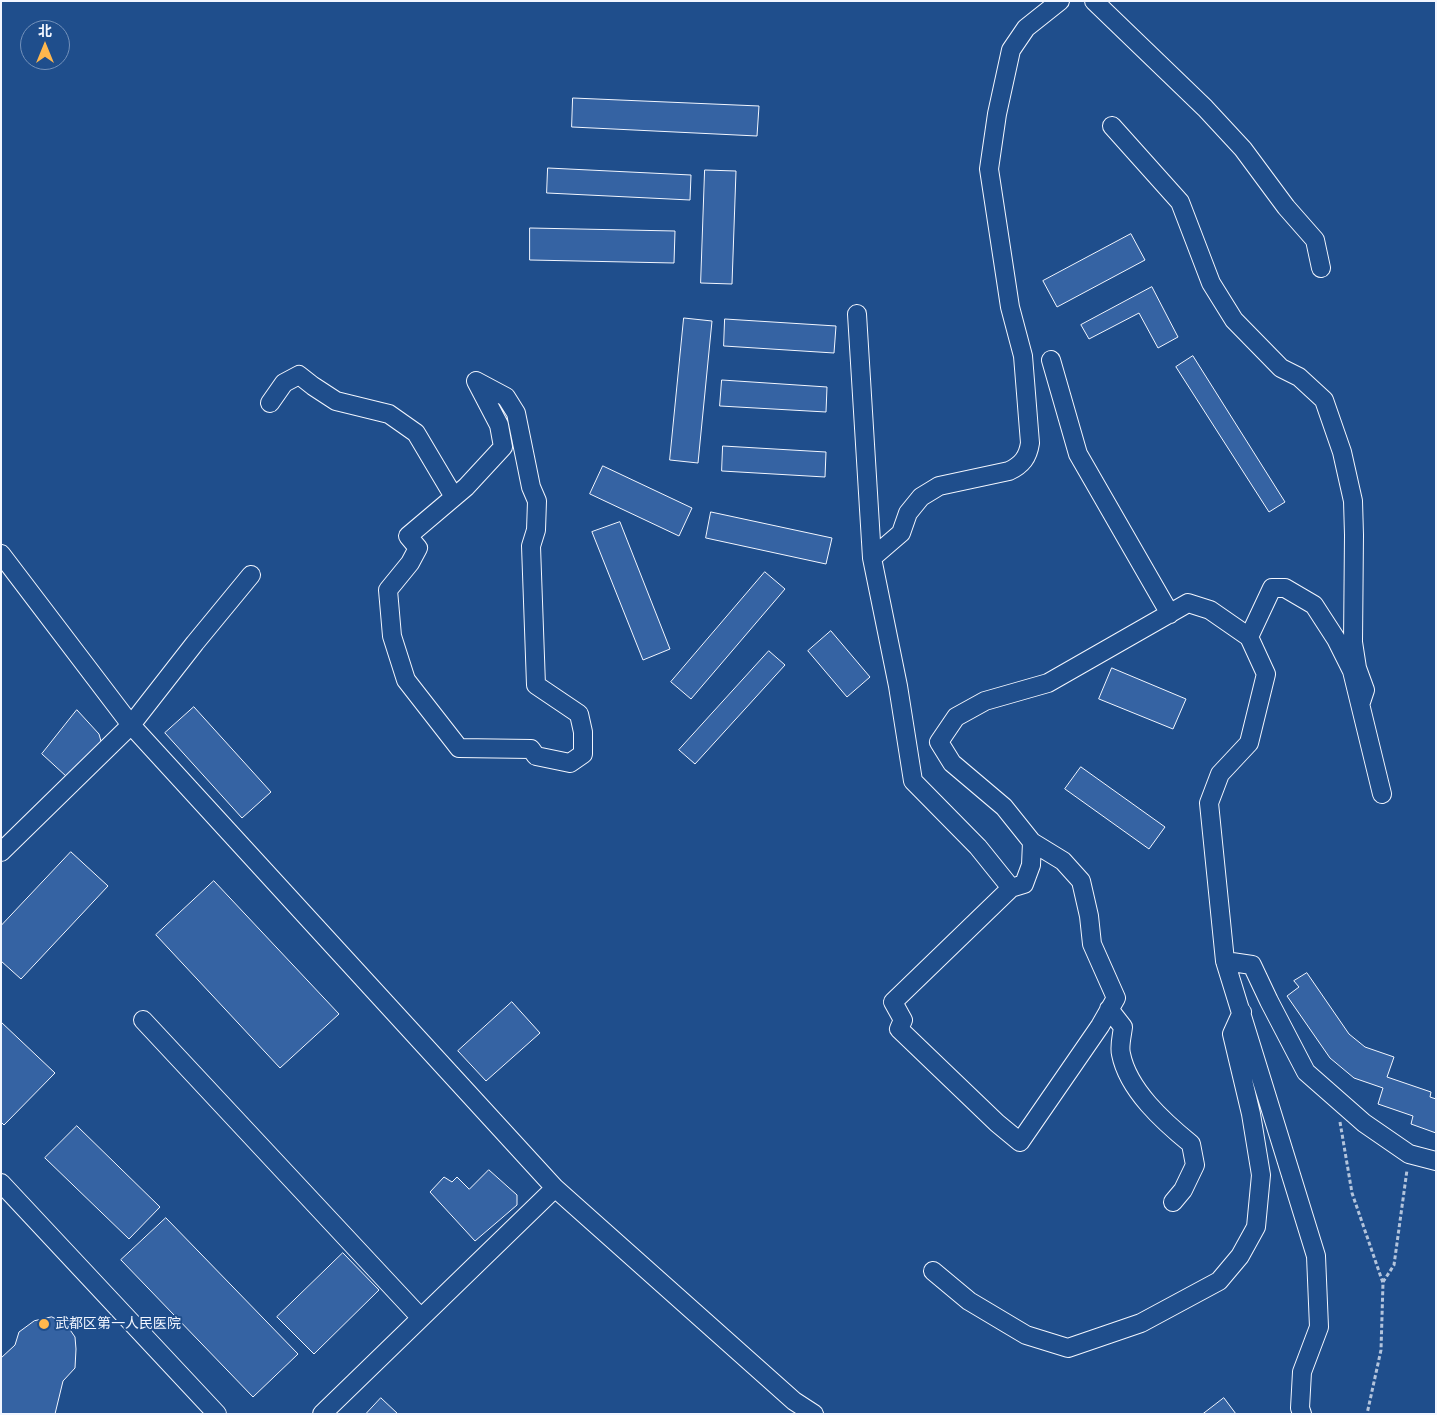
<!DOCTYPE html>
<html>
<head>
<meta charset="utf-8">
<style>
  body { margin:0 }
  #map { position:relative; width:1437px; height:1415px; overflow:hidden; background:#1f4e8c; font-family:Arial,"Noto Sans SC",sans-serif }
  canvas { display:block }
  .frame { position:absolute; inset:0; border:2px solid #f2f6ff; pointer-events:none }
  .north { position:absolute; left:20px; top:20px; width:50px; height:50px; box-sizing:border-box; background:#1f4e8c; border:1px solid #7391ba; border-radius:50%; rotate:0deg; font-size:14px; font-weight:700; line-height:20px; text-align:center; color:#f2f6ff }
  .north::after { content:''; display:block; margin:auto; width:18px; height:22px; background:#ffb74d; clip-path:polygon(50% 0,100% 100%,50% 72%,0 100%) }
</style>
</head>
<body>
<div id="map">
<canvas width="1437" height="1415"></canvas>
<div class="frame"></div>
<div class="north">北</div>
</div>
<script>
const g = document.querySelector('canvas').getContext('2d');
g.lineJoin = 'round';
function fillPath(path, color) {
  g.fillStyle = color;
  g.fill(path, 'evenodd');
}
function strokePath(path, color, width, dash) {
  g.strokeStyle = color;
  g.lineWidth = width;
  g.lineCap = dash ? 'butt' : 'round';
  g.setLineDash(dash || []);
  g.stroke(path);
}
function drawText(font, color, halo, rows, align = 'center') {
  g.font = font + ' Arial,"Noto Sans SC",sans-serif';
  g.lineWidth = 4;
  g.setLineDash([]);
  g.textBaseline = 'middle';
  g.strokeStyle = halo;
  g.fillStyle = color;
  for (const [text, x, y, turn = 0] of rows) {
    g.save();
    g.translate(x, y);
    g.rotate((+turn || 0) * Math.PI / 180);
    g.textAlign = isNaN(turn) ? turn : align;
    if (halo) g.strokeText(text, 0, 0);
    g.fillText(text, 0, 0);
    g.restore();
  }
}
const building = new Path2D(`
  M 573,98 L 759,106 L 757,136 L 572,127 Z
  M 548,168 L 691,175 L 690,200 L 547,193 Z
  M 705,170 L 736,171 L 732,284 L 701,283 Z
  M 530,228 L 675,231 L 674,263 L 530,260 Z
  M 1131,234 L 1145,260 L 1057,307 L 1043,281 Z
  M 1152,287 L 1178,337 L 1158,348 L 1139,313 L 1089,339 L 1081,325 Z
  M 684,318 L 712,321 L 698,463 L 670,460 Z
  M 725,319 L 836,326 L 834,353 L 724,346 Z
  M 1193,356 L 1285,502 L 1269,512 L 1176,367 Z
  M 722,380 L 827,387 L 826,412 L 720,406 Z
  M 723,446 L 826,452 L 825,477 L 722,471 Z
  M 603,466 L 692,508 L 679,536 L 590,494 Z
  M 711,512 L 832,538 L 826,564 L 706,538 Z
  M 620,522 L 670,649 L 643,660 L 592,532 Z
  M 765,572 L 785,589 L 691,699 L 671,682 Z
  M 831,631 L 870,677 L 847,697 L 808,651 Z
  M 769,651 L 785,665 L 695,764 L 679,750 Z
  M 1112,668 L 1186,699 L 1173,729 L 1099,699 Z
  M 194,707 L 271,792 L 242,818 L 165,733 Z
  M 77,710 L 99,734 L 102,745 L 67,777 L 42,754 Z
  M 1081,767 L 1165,827 L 1149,849 L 1065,789 Z
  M 71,852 L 108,886 L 21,979 L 1,961 L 1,926 Z
  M 214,881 L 339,1014 L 280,1068 L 156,935 Z
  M 1307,973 L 1349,1034 L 1365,1047 L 1394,1057 L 1387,1077 L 1431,1092 L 1430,1097 L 1436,1099 L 1436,1133 L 1411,1124 L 1413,1116 L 1378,1104 L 1383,1088 L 1354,1078 L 1330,1058 L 1287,996 L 1299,987 L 1294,981 Z
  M 512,1002 L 540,1033 L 486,1081 L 458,1051 Z
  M 1,1022 L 55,1073 L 4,1125 L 1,1122 Z
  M 77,1126 L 160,1207 L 129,1239 L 45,1158 Z
  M 489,1170 L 517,1195 L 517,1205 L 475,1241 L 430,1192 L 444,1177 L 452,1182 L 457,1177 L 469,1189 Z
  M 166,1218 L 298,1354 L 253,1397 L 121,1260 Z
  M 343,1253 L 379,1290 L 314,1354 L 277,1317 Z
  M 52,1317 L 66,1324 L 75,1337 L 76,1349 L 75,1368 L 63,1381 L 55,1414 L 1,1414 L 1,1358 L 15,1345 L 19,1332 L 34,1321 Z
  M 381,1398 L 398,1414 L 366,1414 Z
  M 1224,1398 L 1236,1414 L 1203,1414 Z`);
fillPath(building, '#3563a3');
strokePath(building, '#f2f6ff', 1);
const minor = new Path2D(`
  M 1094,1 L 1205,108 L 1243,149 L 1286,207 L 1315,240 L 1321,268
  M 1112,126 L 1180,202 L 1211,283 L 1234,320 L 1281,368 L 1299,377 L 1324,400 L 1342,452 L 1353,501 L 1354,535 L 1353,642 L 1357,668 L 1365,690 L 1361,702
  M 857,314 L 872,558 L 898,686 L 913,781 L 978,847 L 1011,888 L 1024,884 L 1031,865 L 1032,842 L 1004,807 L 952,763 L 939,742 L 956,717 L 985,701 L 1048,683 L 1188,603 L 1210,610 L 1249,637 L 1266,674 L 1249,743 L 1220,774 L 1209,803 L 1225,961 L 1316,1256 L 1319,1327 L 1302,1372 L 1300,1408 L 1302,1414
  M 1051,360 L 1078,454 L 1170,614
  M 476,381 L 506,397 L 516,413 L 531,487 L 537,501 L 536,530 L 531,546 L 536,685 L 579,714 L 583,732 L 583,754 L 570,763 L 536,756 L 531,749 L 459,748 L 406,680 L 392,636 L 388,590 L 410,563 L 418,548 L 408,536 L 466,487 L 503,447 L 499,425 Z
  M 270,403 L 284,383 L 299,375 L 313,386 L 336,401 L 389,414 L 416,433 L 454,497
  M 1,554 L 131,725 L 555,1188 L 794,1401 L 814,1414
  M 872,558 L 901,533 L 908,513 L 921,497 L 939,486 L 1009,471 C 1022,465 1028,457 1030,443 L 1023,356 L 1010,307 L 989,169 L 997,114 L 1011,50 L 1026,28 L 1060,1
  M 1249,637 L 1272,588 L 1285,588 L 1314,605 L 1336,639 L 1352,671 L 1382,794
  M 1,852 L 131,725 L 195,643 L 251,575
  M 1011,888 L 893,1002 L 903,1020 L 899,1029 L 997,1123 L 1020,1142 L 1100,1026 L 1116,998 L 1092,944 L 1089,916 L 1081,881 L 1063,861 L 1032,842
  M 1225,961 L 1252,965 L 1269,1001 L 1306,1072 L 1364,1123 L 1409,1154 L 1436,1161
  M 1109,1009 L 1123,1027 C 1122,1036 1119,1046 1121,1054 C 1128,1090 1164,1122 1191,1144 L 1195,1165 L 1183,1190 L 1173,1202
  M 143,1020 L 421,1318
  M 1,1183 L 217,1414
  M 933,1271 L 969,1301 L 1026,1335 L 1068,1348 L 1141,1323 L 1219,1281 L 1240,1256 L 1256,1227 L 1261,1175 L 1251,1114 L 1232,1034 L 1242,1012
  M 322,1414 L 555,1188`);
strokePath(minor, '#f2f6ff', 20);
strokePath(new Path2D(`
  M 1340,1122 L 1352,1193 L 1383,1283 L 1381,1350 L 1367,1414
  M 1383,1282 L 1394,1265 L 1407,1170`), '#b3c4dc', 3, [4, 2.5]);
strokePath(minor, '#1f4e8c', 18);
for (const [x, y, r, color] of [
  [44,1324,6,"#ffb74d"]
]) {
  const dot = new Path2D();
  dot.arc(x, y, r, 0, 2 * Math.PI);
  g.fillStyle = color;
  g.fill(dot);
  strokePath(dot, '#1f4e8c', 2);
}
drawText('14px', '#f2f6ff', '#1f4e8c', [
  ["武都区第一人民医院",55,1324]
], 'left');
</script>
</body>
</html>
